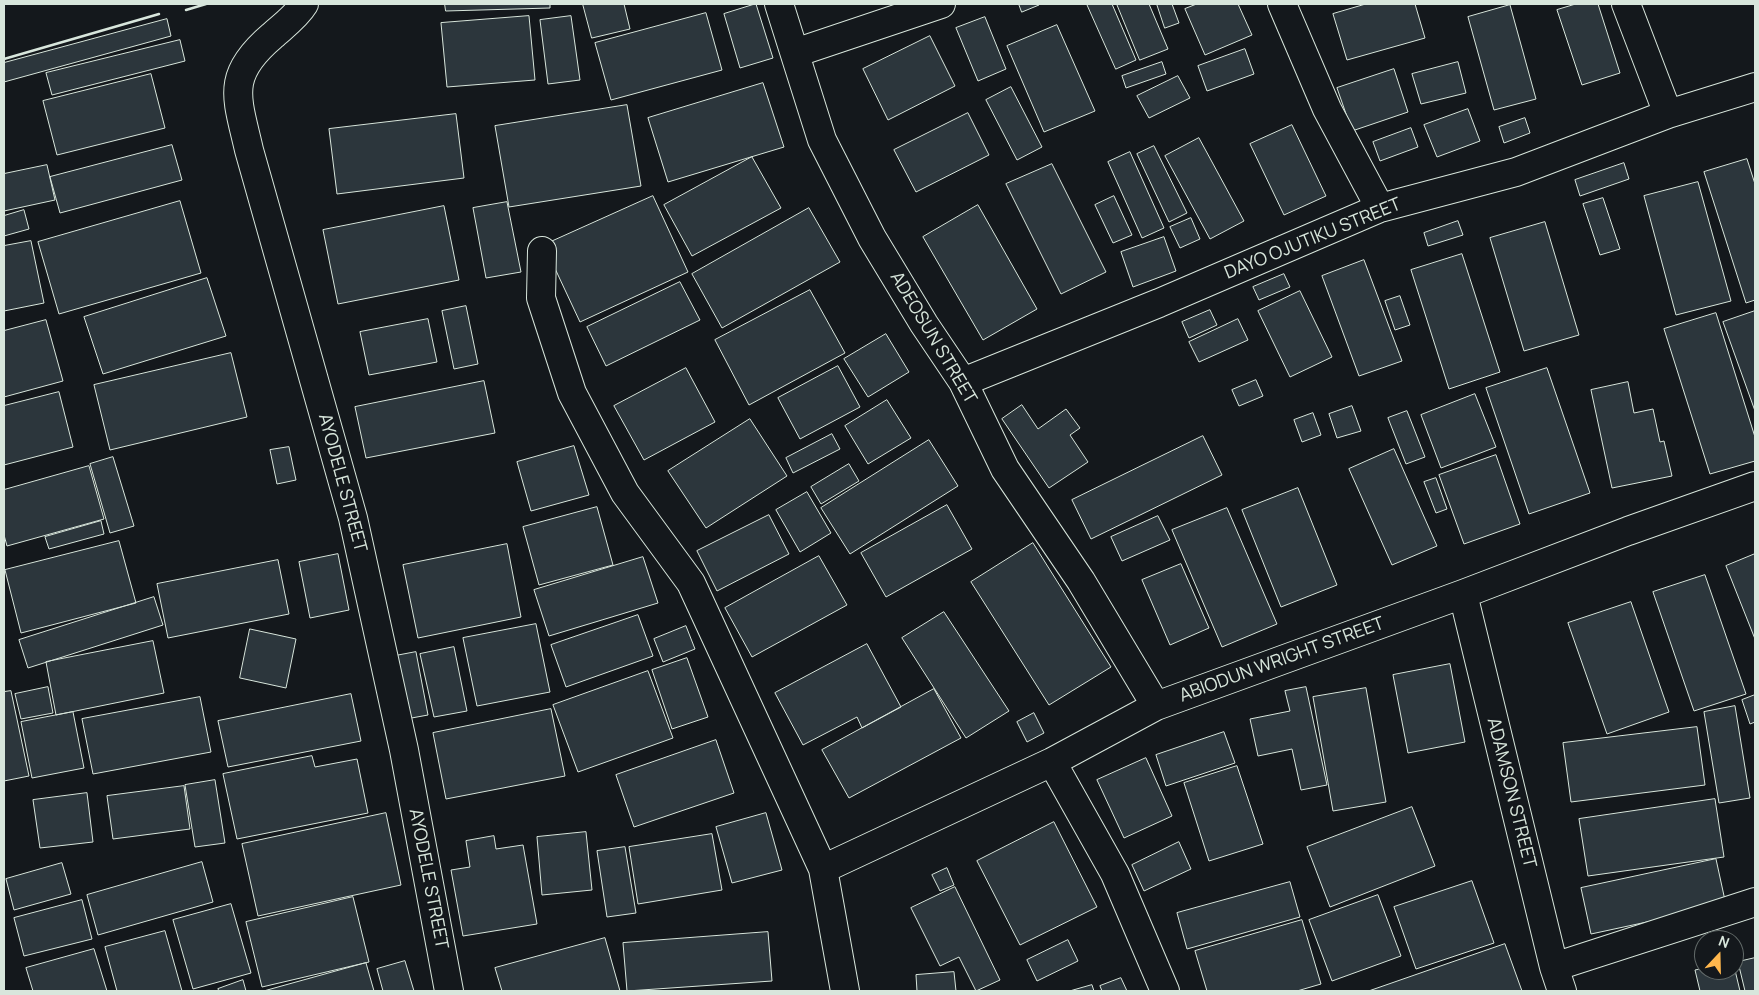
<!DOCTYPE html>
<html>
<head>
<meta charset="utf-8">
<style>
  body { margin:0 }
  #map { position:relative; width:1759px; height:995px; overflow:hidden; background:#14181c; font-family:Manrope,sans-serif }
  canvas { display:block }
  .frame { position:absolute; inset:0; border:5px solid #d8e6dc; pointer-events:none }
  .north { position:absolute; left:1694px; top:930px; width:50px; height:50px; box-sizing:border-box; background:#14181c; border:1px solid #626a69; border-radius:50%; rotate:21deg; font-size:14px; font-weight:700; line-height:20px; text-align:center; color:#d8e6dc }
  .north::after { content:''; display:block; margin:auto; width:18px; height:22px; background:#ffb74d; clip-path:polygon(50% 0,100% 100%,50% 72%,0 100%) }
</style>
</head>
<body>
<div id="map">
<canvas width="1759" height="995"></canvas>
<div class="frame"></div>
<div class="north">N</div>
</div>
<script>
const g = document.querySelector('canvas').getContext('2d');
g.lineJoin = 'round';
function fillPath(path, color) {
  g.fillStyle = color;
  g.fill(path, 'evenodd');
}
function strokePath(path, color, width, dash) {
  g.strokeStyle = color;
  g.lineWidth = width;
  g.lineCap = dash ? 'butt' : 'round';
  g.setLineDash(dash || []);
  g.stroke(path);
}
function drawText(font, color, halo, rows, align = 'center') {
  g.font = font + ' Manrope,sans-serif';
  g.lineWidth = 4;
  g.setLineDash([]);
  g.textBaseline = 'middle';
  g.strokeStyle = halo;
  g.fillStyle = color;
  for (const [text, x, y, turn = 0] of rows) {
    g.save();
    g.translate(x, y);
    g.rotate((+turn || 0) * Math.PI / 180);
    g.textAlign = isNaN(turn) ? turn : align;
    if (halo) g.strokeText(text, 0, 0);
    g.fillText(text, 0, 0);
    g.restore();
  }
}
const building = new Path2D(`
  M 445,4 L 550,4 L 550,8 L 446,11 Z
  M 583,4 L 624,4 L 630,29 L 592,38 Z
  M 756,4 L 773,58 L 740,68 L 724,14 Z
  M 1019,4 L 1038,4 L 1039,5 L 1022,12 Z
  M 1087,4 L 1112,4 L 1136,60 L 1116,69 Z
  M 1117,4 L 1149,4 L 1168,49 L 1140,60 Z
  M 1157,4 L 1172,4 L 1179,23 L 1165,28 Z
  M 1197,4 L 1238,4 L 1252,35 L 1205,55 L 1185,9 Z
  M 1366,4 L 1415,4 L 1425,38 L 1347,60 L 1333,14 Z
  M 1576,4 L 1598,4 L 1620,73 L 1582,85 L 1557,10 Z
  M 1510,5 L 1536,99 L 1494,110 L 1468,17 Z
  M 706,13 L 722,70 L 611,100 L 595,43 Z
  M 529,16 L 535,80 L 447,87 L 441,23 Z
  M 571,16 L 580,80 L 548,84 L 540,20 Z
  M 985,17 L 1006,69 L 978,81 L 956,28 Z
  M 167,19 L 171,36 L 4,82 L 4,63 Z
  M 1057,25 L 1095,111 L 1044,132 L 1007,46 Z
  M 930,36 L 955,86 L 888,120 L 863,69 Z
  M 180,40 L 185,61 L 52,95 L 46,73 Z
  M 1245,49 L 1254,74 L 1207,91 L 1198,66 Z
  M 1162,62 L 1166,74 L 1126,88 L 1122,76 Z
  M 1458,62 L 1466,93 L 1421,104 L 1412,74 Z
  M 1394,69 L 1408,112 L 1352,131 L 1337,88 Z
  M 151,74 L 165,128 L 57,155 L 43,101 Z
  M 1178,76 L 1190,98 L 1149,118 L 1137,96 Z
  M 763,83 L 784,147 L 668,182 L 648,118 Z
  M 1011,87 L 1042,147 L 1017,160 L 986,100 Z
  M 627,105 L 641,186 L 509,207 L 495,126 Z
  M 1468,109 L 1480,141 L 1437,157 L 1424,125 Z
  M 968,113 L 989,155 L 916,192 L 894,150 Z
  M 456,114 L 464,178 L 337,194 L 329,129 Z
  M 1525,118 L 1530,133 L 1504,143 L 1499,127 Z
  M 1292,125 L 1326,196 L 1284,215 L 1250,144 Z
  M 1411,128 L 1418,147 L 1380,161 L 1373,142 Z
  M 1199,138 L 1244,221 L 1210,239 L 1165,156 Z
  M 172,145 L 182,180 L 60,213 L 50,177 Z
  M 1154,146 L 1187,213 L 1169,222 L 1137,154 Z
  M 1130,152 L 1164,228 L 1142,238 L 1108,162 Z
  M 752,157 L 781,208 L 692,256 L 664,205 Z
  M 1747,159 L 1755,184 L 1755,300 L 1746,303 L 1704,172 Z
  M 1624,163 L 1629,179 L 1580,196 L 1575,180 Z
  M 1052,164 L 1106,272 L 1061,294 L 1006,184 Z
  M 47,165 L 55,200 L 4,211 L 4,174 Z
  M 1698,182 L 1731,301 L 1676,315 L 1644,196 Z
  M 653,196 L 688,272 L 580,322 L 544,245 Z
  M 1114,196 L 1132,235 L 1113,243 L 1095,205 Z
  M 1603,198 L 1620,249 L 1600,255 L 1583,204 Z
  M 180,201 L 201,273 L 59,314 L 38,242 Z
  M 507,202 L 521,272 L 486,278 L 473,208 Z
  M 978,205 L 1037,309 L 983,340 L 923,237 Z
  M 444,206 L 459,280 L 338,304 L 323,230 Z
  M 809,208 L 840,262 L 722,328 L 692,274 Z
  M 24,210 L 29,229 L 4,236 L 4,216 Z
  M 1191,218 L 1200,239 L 1180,248 L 1170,227 Z
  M 1458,221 L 1463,235 L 1428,246 L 1424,233 Z
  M 1545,222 L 1579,335 L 1524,351 L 1490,238 Z
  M 1164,237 L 1176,271 L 1133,287 L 1121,252 Z
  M 31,241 L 44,303 L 4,311 L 4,246 Z
  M 1462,254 L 1500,372 L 1449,389 L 1411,270 Z
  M 1364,260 L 1402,361 L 1359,376 L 1322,276 Z
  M 1284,274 L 1290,287 L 1259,300 L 1253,287 Z
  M 207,278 L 226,336 L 103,374 L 84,317 Z
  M 680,282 L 700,320 L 606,366 L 587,327 Z
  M 810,290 L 845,353 L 749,405 L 715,340 Z
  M 1300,291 L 1332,357 L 1290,377 L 1258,311 Z
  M 1400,296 L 1410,325 L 1395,330 L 1385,301 Z
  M 466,306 L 478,364 L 454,369 L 442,311 Z
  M 1210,310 L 1217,325 L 1189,338 L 1182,322 Z
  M 1755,311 L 1755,411 L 1723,322 Z
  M 1716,313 L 1755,437 L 1755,461 L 1710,474 L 1664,329 Z
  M 428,319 L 437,362 L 369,375 L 360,332 Z
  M 1238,319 L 1248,340 L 1199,362 L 1189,342 Z
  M 46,320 L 63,381 L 4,397 L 4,331 Z
  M 886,334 L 909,372 L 868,397 L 844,359 Z
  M 231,353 L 247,417 L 110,450 L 94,385 Z
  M 838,366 L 860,407 L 800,439 L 778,398 Z
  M 686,368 L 715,422 L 644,460 L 614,406 Z
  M 1547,368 L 1590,493 L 1529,514 L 1486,388 Z
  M 1256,380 L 1263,396 L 1239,406 L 1232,390 Z
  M 484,381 L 495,433 L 366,458 L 355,407 Z
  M 1628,382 L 1634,413 L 1653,409 L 1660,442 L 1664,441 L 1672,476 L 1612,488 L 1591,390 Z
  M 59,392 L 73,447 L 4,465 L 4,406 Z
  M 1475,394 L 1496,447 L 1441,468 L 1421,415 Z
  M 887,400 L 911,438 L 868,464 L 845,426 Z
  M 1022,405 L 1038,429 L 1066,409 L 1080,428 L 1070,435 L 1088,462 L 1049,488 L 1002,419 Z
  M 1352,406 L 1361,431 L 1337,438 L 1329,414 Z
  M 1407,411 L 1425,457 L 1406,464 L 1388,418 Z
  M 1313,413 L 1321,435 L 1302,442 L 1294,420 Z
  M 750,419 L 787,476 L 706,528 L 668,471 Z
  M 832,434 L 840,449 L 793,473 L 786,458 Z
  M 1203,436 L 1222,475 L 1091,539 L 1072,500 Z
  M 929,440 L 958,486 L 850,554 L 821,508 Z
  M 574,446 L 589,495 L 531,511 L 517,462 Z
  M 289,447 L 296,480 L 277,484 L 270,450 Z
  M 1394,449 L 1437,546 L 1392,565 L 1349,469 Z
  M 1496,455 L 1520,524 L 1464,544 L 1439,475 Z
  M 113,457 L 134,526 L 110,533 L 90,464 Z
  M 849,464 L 859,481 L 821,504 L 811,487 Z
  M 89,466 L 104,519 L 7,546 L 4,535 L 4,490 Z
  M 1436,478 L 1447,509 L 1436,513 L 1424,482 Z
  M 1298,488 L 1337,585 L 1281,607 L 1242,510 Z
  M 807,492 L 831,533 L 800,552 L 776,510 Z
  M 947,505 L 972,549 L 886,597 L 861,553 Z
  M 597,507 L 613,565 L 539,585 L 523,527 Z
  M 1227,508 L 1277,624 L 1222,647 L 1172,530 Z
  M 769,515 L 789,554 L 717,591 L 697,551 Z
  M 1158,516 L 1170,540 L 1122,561 L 1111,537 Z
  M 101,521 L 104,534 L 49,549 L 45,537 Z
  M 119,541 L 136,603 L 21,633 L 5,570 Z
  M 1033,543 L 1111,667 L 1049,705 L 971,582 Z
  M 507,544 L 521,617 L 418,638 L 403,565 Z
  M 338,554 L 349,610 L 310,618 L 299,562 Z
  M 1755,554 L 1755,639 L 1726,566 Z
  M 819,556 L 847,605 L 752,657 L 725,608 Z
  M 643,557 L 658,603 L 549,636 L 534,590 Z
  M 278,560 L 289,614 L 168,638 L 157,584 Z
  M 1181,564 L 1209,628 L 1170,645 L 1142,580 Z
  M 1705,575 L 1746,694 L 1694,711 L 1653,592 Z
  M 154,597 L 163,625 L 28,668 L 19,640 Z
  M 1631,602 L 1669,712 L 1607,734 L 1568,623 Z
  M 944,612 L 1009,711 L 966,738 L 902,638 Z
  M 638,615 L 653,656 L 566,687 L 551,645 Z
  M 536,624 L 550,692 L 477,706 L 463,638 Z
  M 686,626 L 695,649 L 663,662 L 654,639 Z
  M 250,629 L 296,639 L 286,688 L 240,678 Z
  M 153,641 L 164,693 L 56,715 L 46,662 Z
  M 867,644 L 901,707 L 862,728 L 857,717 L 803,745 L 775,693 Z
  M 454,647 L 467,711 L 434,717 L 420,654 Z
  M 416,652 L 428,715 L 406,719 L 395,656 Z
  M 687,658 L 708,717 L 672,729 L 652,670 Z
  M 1450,664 L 1465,742 L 1408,753 L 1393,675 Z
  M 648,671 L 673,738 L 578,772 L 553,705 Z
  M 48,687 L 53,713 L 21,719 L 15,694 Z
  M 1306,687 L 1327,785 L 1301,790 L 1292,749 L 1258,756 L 1250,719 L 1290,711 L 1285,691 Z
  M 1366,688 L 1386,802 L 1333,811 L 1313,697 Z
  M 934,689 L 961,738 L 849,798 L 822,750 Z
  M 11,691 L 29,776 L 4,781 L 4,692 Z
  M 351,694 L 361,741 L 228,767 L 218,721 Z
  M 1755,695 L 1755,722 L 1750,724 L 1742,700 Z
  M 200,697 L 211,752 L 93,774 L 82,719 Z
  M 1735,706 L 1750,798 L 1719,803 L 1704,712 Z
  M 551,709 L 565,776 L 446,799 L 433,733 Z
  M 73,712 L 84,768 L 32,778 L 21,722 Z
  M 1034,713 L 1044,733 L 1027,742 L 1017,722 Z
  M 1697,727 L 1705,785 L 1571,802 L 1563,743 Z
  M 1224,732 L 1235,763 L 1166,786 L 1156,755 Z
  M 716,740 L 734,793 L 634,827 L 616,775 Z
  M 312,756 L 315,767 L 357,759 L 368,813 L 237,839 L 223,774 Z
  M 1146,758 L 1172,816 L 1124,838 L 1097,780 Z
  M 1237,766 L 1263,844 L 1209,861 L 1184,783 Z
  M 215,780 L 225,843 L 195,847 L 185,785 Z
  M 184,786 L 190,829 L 113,839 L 107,796 Z
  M 87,793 L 93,842 L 40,848 L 33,800 Z
  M 1715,799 L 1724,857 L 1588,876 L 1579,819 Z
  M 1412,807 L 1435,866 L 1330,907 L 1307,847 Z
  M 386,813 L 401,885 L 258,916 L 242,844 Z
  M 766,813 L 782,870 L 732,883 L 716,827 Z
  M 1054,822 L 1097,907 L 1020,945 L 977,861 Z
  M 586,832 L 592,890 L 542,895 L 537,837 Z
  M 712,834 L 722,890 L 638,904 L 629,847 Z
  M 494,836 L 496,849 L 523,845 L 537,924 L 463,936 L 451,870 L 470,867 L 466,841 Z
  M 1179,842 L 1191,869 L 1144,891 L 1132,865 Z
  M 625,847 L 636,913 L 607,917 L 597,851 Z
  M 1716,859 L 1726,905 L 1591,934 L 1581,888 Z
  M 202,862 L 213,902 L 98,935 L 87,895 Z
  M 62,863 L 71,894 L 14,910 L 6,879 Z
  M 947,868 L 954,885 L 940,891 L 932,875 Z
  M 1472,881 L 1494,943 L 1416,969 L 1394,907 Z
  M 1290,882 L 1300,917 L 1187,949 L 1177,913 Z
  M 955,887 L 1000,980 L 976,991 L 959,957 L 940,966 L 911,908 Z
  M 1378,895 L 1401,956 L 1332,981 L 1309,920 Z
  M 353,897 L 369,962 L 262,987 L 246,922 Z
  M 82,900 L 92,939 L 24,956 L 14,918 Z
  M 231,904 L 251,973 L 193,989 L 173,920 Z
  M 1302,920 L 1321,984 L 1297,991 L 1207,991 L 1195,951 Z
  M 165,931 L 182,991 L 117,991 L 105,947 Z
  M 768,932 L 772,981 L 627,991 L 623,943 Z
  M 605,938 L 620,991 L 502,991 L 495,968 Z
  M 1068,940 L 1078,961 L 1037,981 L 1027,960 Z
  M 1505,944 L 1522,991 L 1369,991 Z
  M 94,949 L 107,991 L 33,991 L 26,968 Z
  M 1755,958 L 1755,991 L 1745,991 L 1738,962 Z
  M 405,961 L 414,991 L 383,991 L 377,969 Z
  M 366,963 L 374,991 L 264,991 Z
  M 1734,966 L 1740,991 L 1700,991 L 1695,970 L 1704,968 L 1704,970 L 1734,970 Z
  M 954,972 L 956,991 L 917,991 L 916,975 Z
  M 1121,978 L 1127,991 L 1102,991 L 1100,986 Z
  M 243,980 L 246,991 L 219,991 L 218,989 Z
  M 1092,985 L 1094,991 L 1070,991 Z`);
fillPath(building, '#2c363c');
strokePath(building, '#d8e6dc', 1);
const minor = new Path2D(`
  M 304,4 C 296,17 283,26 272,36 C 225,76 237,97 249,150 L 353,518 L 404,750 L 449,991
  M 779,4 L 822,140 L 872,238 L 924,324 L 963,382 L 1005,469 L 1081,581 L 1156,706
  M 1282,4 L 1327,109 L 1380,208
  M 1626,4 L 1668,114
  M 795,53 L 941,4
  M 542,251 L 541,298 L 572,393 L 625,493 L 691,583 L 823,869 L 845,991
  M 963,382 L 1159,303 L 1380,208 L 1516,172 L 1668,114 L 1755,87
  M 1463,594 L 1554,967 L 1562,991
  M 1052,762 L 1115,874 L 1165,991
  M 823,869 L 1052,762 L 1156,706 L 1463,594 L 1628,531 L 1755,486
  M 1554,967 L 1755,902`);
strokePath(minor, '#d8e6dc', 30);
strokePath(minor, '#14181c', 28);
strokePath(new Path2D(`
  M 186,10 L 206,4
  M 4,59 L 159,14`), '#d8e6dc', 2.5);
drawText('18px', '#d8e6dc', '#14181c', [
  ["DAYO OJUTIKU STREET",1313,239,-22],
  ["ADEOSUN STREET",933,338,59],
  ["AYODELE STREET",342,483,75],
  ["ABIODUN WRIGHT STREET",1282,660,-20],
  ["ADAMSON STREET",1511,793,76],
  ["AYODELE STREET",428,879,79]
]);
</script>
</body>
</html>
